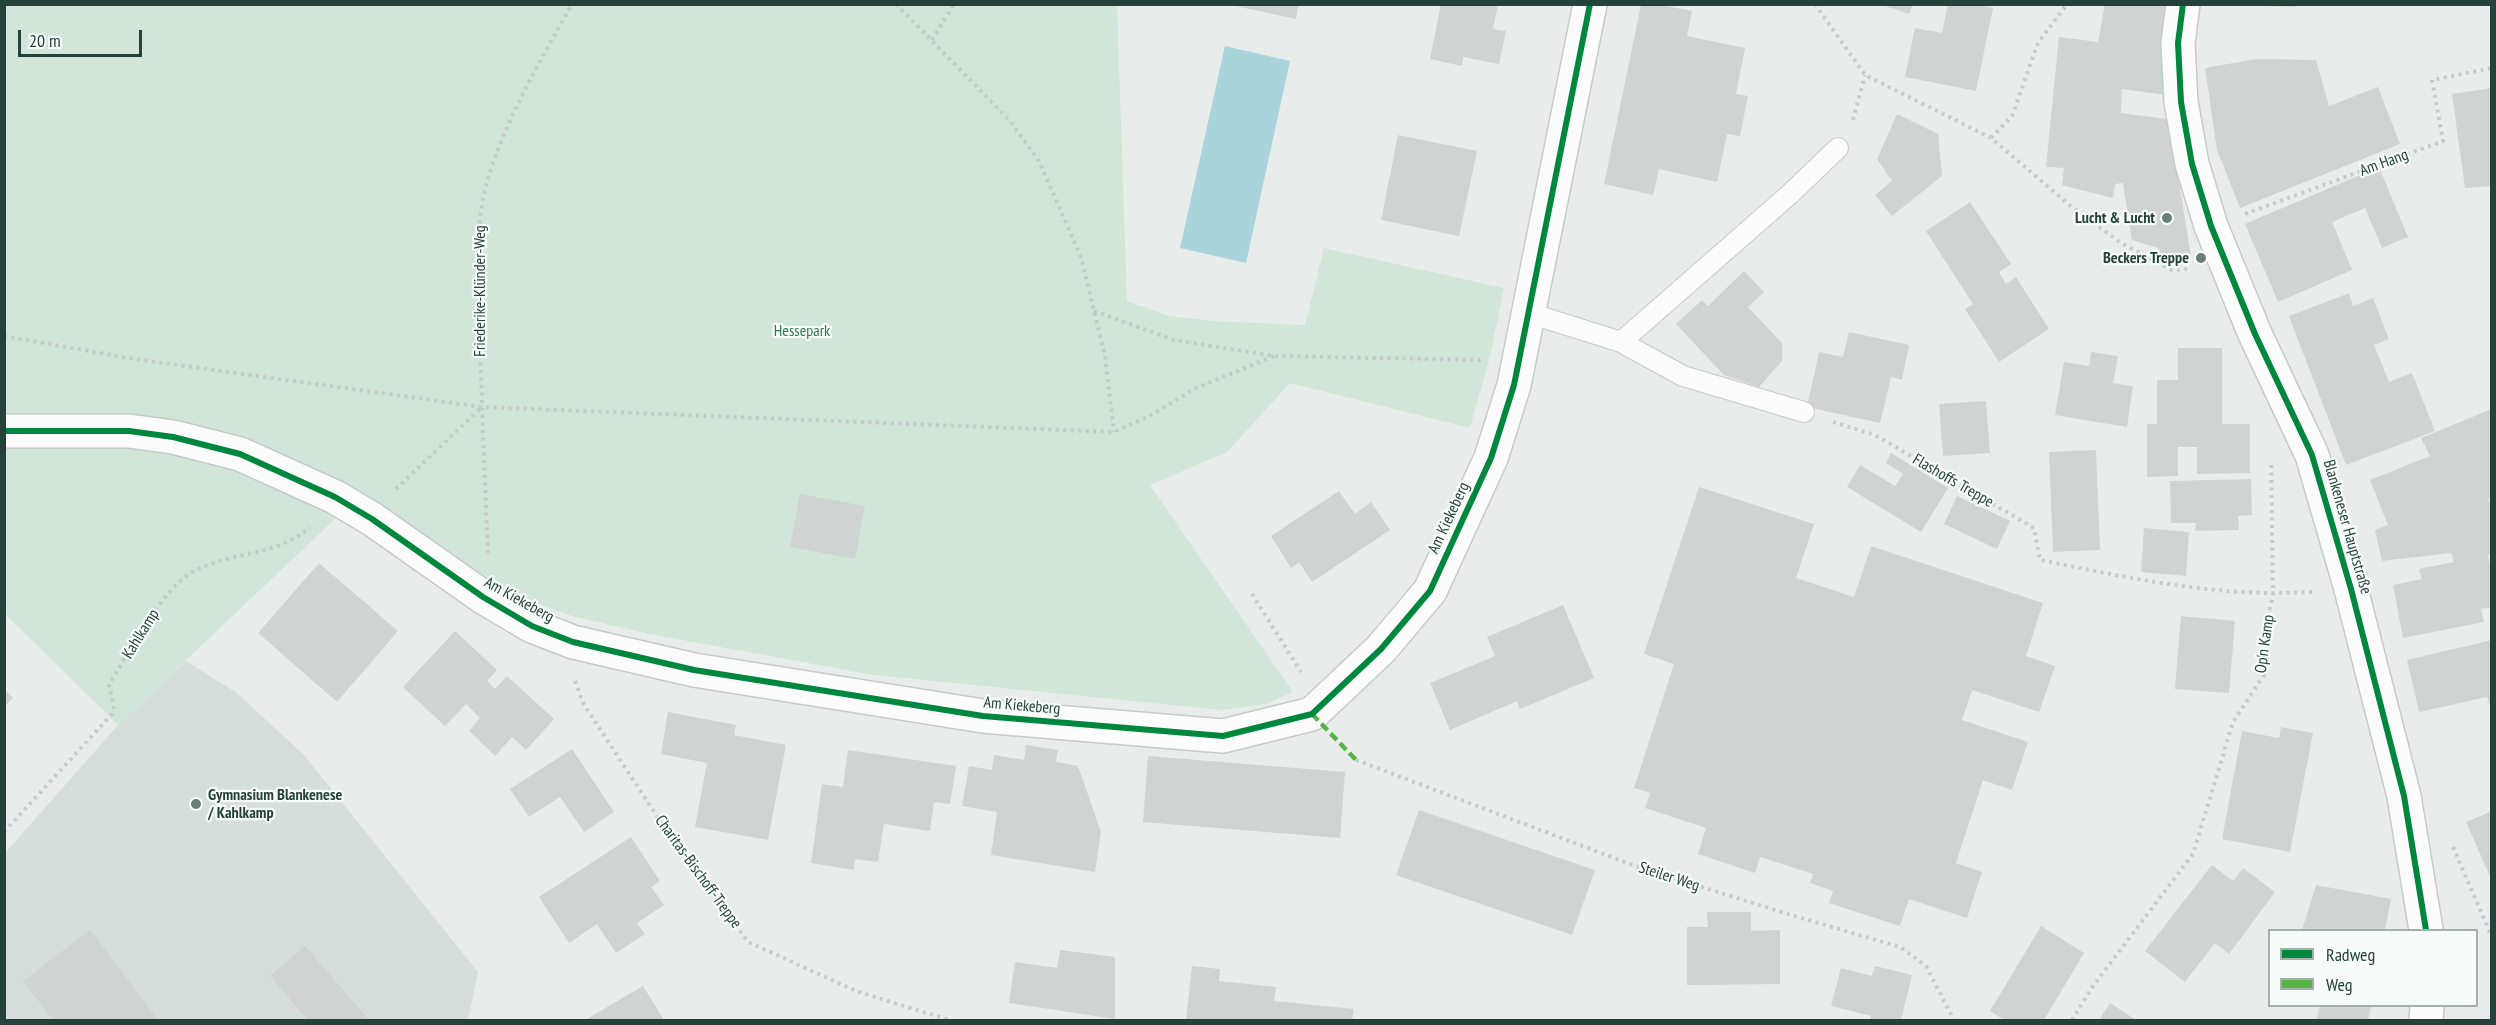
<!DOCTYPE html>
<html>
<head>
<meta charset="utf-8">
<style>
  body { margin:0 }
  #map { position:relative; width:2496px; height:1025px; overflow:hidden; background:#e8edeb; font-family:"PT Sans Narrow",sans-serif }
  canvas { display:block }
  .frame { position:absolute; inset:0; border:6px solid #24423a; pointer-events:none }
  .legend { position:absolute; left:2268px; top:929px; width:210px; height:78px; box-sizing:border-box; background:#f7fbf9; border:2px solid #a3b1ad; margin:0; padding:8px 10px; list-style:none; font-size:18px; color:#24423a }
  .legend li { display:flex; align-items:center; gap:12px; height:30px }
  .legend b { width:30px; border:2px solid #a3b1ad }
  .scale { position:absolute; left:18px; top:30px; width:124px; height:27px; box-sizing:border-box; border:3px solid #24423a; border-top:0; padding-left:8px; font-size:18px; line-height:21px; white-space:nowrap; color:#24423a; -webkit-text-stroke:4px #f7fbf9; paint-order:stroke }
</style>
</head>
<body>
<div id="map">
<canvas width="2496" height="1025"></canvas>
<div class="frame"></div>
<ul class="legend">
<li><b style="height:8px;background:#00873e"></b>Radweg</li>
<li><b style="height:8px;background:#55b346"></b>Weg</li>
</ul>
<div class="scale">20 m</div>
</div>
<script>
const g = document.querySelector('canvas').getContext('2d');
g.lineJoin = 'round';
function fillPath(path, color) {
  g.fillStyle = color;
  g.fill(path, 'evenodd');
}
function strokePath(path, color, width, dash) {
  g.strokeStyle = color;
  g.lineWidth = width;
  g.lineCap = dash ? 'butt' : 'round';
  g.setLineDash(dash || []);
  g.stroke(path);
}
function drawText(font, color, halo, rows, align = 'center') {
  g.font = font + ' "PT Sans Narrow",sans-serif';
  g.lineWidth = 4.5;
  g.setLineDash([]);
  g.textBaseline = 'middle';
  g.strokeStyle = halo;
  g.fillStyle = color;
  for (const [text, x, y, turn = 0] of rows) {
    g.save();
    g.translate(x, y);
    g.rotate((+turn || 0) * Math.PI / 180);
    g.textAlign = isNaN(turn) ? turn : align;
    if (halo) g.strokeText(text, 0, 0);
    g.fillText(text, 0, 0);
    g.restore();
  }
}
fillPath(new Path2D(`
  M 186,661 L 237,693 L 304,755 L 478,972 L 468,1020 L 7,1020 L 5,1018 L 5,853 L 118,725 Z`), '#d6dedb');
fillPath(new Path2D(`
  M 4,5 L 1117,5 L 1127,301 L 1169,316 L 1213,321 L 1305,325 L 1324,248 L 1504,288 L 1490,357 L 1470,428 L 1290,383 L 1227,452 L 1150,485 L 1293,692 L 1266,704 L 1222,710 L 874,675 L 649,634 L 572,616 L 528,600 L 443,552 L 358,497 L 118,725 L 5,614 Z`), '#d1e6d8');
fillPath(new Path2D(`
  M 1225,46 L 1290,61 L 1246,263 L 1180,248 Z`), '#a9d4db');
fillPath(new Path2D(`
  M 1226,4 L 1299,4 L 1296,19 Z
  M 1441,4 L 1498,4 L 1493,29 L 1506,31 L 1499,64 L 1463,57 L 1462,66 L 1430,59 Z
  M 1879,4 L 1913,4 L 1909,14 Z
  M 1948,4 L 1975,4 L 1993,8 L 1976,91 L 1905,77 L 1915,28 L 1942,33 Z
  M 2105,4 L 2166,4 L 2164,23 L 2166,95 L 2122,89 L 2121,113 L 2167,119 L 2173,144 L 2191,257 L 2158,257 L 2158,248 L 2132,240 L 2123,183 L 2115,184 L 2113,198 L 2062,185 L 2064,168 L 2046,167 L 2059,37 L 2098,42 Z
  M 2263,4 L 2297,4 L 2296,7 L 2263,6 Z
  M 1641,5 L 1661,5 L 1692,11 L 1687,36 L 1745,48 L 1736,94 L 1748,96 L 1740,136 L 1727,134 L 1717,182 L 1659,169 L 1653,195 L 1604,184 Z
  M 2256,59 L 2316,60 L 2329,106 L 2378,87 L 2400,144 L 2240,208 L 2217,150 L 2205,68 Z
  M 2492,88 L 2492,186 L 2465,188 L 2452,94 Z
  M 1897,114 L 1938,134 L 1942,176 L 1892,216 L 1875,195 L 1892,181 L 1877,159 Z
  M 1398,135 L 1477,151 L 1459,236 L 1381,220 Z
  M 2379,167 L 2408,237 L 2382,248 L 2365,208 L 2332,222 L 2352,270 L 2278,302 L 2245,224 Z
  M 1970,202 L 2011,264 L 1999,272 L 2006,284 L 2016,277 L 2049,329 L 1999,362 L 1965,309 L 1973,304 L 1926,231 Z
  M 1744,271 L 1764,292 L 1748,307 L 1782,343 L 1782,361 L 1759,387 L 1724,375 L 1676,324 L 1702,300 L 1708,306 Z
  M 2349,293 L 2353,306 L 2373,298 L 2389,339 L 2374,345 L 2389,382 L 2412,373 L 2435,431 L 2346,465 L 2289,316 Z
  M 1849,332 L 1909,345 L 1902,380 L 1891,377 L 1880,423 L 1807,407 L 1819,352 L 1843,357 Z
  M 2178,348 L 2222,348 L 2222,424 L 2250,424 L 2250,473 L 2197,474 L 2197,447 L 2178,447 L 2178,476 L 2147,477 L 2147,424 L 2157,424 L 2157,380 L 2178,380 Z
  M 2091,352 L 2118,356 L 2113,383 L 2133,386 L 2127,427 L 2055,415 L 2064,362 L 2089,366 Z
  M 1986,401 L 1990,453 L 1943,456 L 1939,404 Z
  M 2492,409 L 2492,498 L 2488,499 L 2492,509 L 2492,555 L 2488,555 L 2492,575 L 2492,607 L 2481,609 L 2484,622 L 2403,638 L 2393,585 L 2422,579 L 2419,569 L 2454,562 L 2451,553 L 2382,561 L 2375,530 L 2388,525 L 2370,480 L 2430,456 L 2421,438 Z
  M 2096,450 L 2100,550 L 2053,552 L 2049,452 Z
  M 1891,453 L 1948,488 L 1921,532 L 1847,487 L 1860,465 L 1895,486 L 1903,474 L 1886,463 Z
  M 2251,479 L 2252,515 L 2238,516 L 2239,530 L 2195,531 L 2196,523 L 2171,523 L 2170,481 Z
  M 1699,487 L 1814,524 L 1796,578 L 1854,597 L 1871,546 L 2043,603 L 2026,656 L 2055,666 L 2039,712 L 1972,690 L 1962,720 L 2028,742 L 2012,790 L 1983,780 L 1956,863 L 1982,872 L 1967,918 L 1909,899 L 1900,926 L 1829,903 L 1833,891 L 1810,883 L 1813,874 L 1760,857 L 1755,873 L 1698,854 L 1706,828 L 1645,808 L 1650,793 L 1634,788 L 1674,664 L 1644,654 Z
  M 1339,491 L 1355,514 L 1371,502 L 1390,530 L 1312,582 L 1299,562 L 1291,568 L 1271,536 Z
  M 800,494 L 865,506 L 855,559 L 790,547 Z
  M 1957,496 L 2010,521 L 1997,549 L 1944,524 Z
  M 2144,528 L 2189,532 L 2186,576 L 2141,572 Z
  M 319,563 L 398,631 L 337,702 L 258,633 Z
  M 1563,605 L 1594,678 L 1520,709 L 1517,701 L 1450,730 L 1430,683 L 1495,656 L 1487,637 Z
  M 2181,616 L 2235,621 L 2229,693 L 2175,689 Z
  M 455,631 L 497,670 L 487,681 L 495,689 L 507,676 L 554,719 L 526,750 L 512,737 L 495,756 L 469,731 L 480,718 L 466,704 L 445,726 L 403,687 Z
  M 2492,640 L 2492,713 L 2487,697 L 2419,712 L 2407,660 Z
  M 4,689 L 13,698 L 4,707 Z
  M 668,712 L 736,725 L 734,735 L 786,745 L 768,840 L 695,827 L 707,763 L 661,754 Z
  M 2281,727 L 2313,733 L 2290,852 L 2222,839 L 2242,731 L 2279,738 Z
  M 1026,745 L 1058,750 L 1056,762 L 1078,766 L 1101,832 L 1095,872 L 991,855 L 997,812 L 962,806 L 969,766 L 992,770 L 994,755 L 1024,760 Z
  M 572,749 L 614,812 L 584,832 L 560,797 L 529,817 L 510,789 Z
  M 848,750 L 956,766 L 950,804 L 934,802 L 930,831 L 884,824 L 878,862 L 855,859 L 854,870 L 811,863 L 822,784 L 843,787 Z
  M 1148,756 L 1345,772 L 1340,838 L 1143,822 Z
  M 1419,810 L 1595,870 L 1572,935 L 1396,875 Z
  M 2492,811 L 2492,881 L 2466,822 Z
  M 631,837 L 660,881 L 651,887 L 664,905 L 637,923 L 645,934 L 616,953 L 597,924 L 569,943 L 539,897 Z
  M 2212,865 L 2233,881 L 2243,868 L 2275,892 L 2229,954 L 2215,943 L 2185,982 L 2145,951 Z
  M 2316,885 L 2391,899 L 2385,930 L 2302,930 Z
  M 1707,912 L 1751,912 L 1751,931 L 1780,930 L 1780,984 L 1687,985 L 1687,927 L 1708,927 Z
  M 2041,926 L 2084,953 L 2044,1020 L 2004,1020 L 1990,1011 Z
  M 90,930 L 158,1020 L 53,1020 L 23,981 Z
  M 305,946 L 369,1020 L 308,1020 L 270,976 Z
  M 1060,950 L 1115,957 L 1115,1019 L 1009,1003 L 1015,962 L 1057,968 Z
  M 1192,966 L 1220,969 L 1219,981 L 1276,987 L 1274,1001 L 1354,1009 L 1352,1020 L 1186,1020 Z
  M 1875,966 L 1912,975 L 1901,1020 L 1870,1020 L 1871,1016 L 1831,1006 L 1841,968 L 1872,976 Z
  M 643,986 L 664,1020 L 585,1020 Z
  M 2110,1003 L 2136,1020 L 2099,1020 Z
  M 2320,1006 L 2371,1006 L 2368,1020 L 2316,1020 Z`), '#cfd4d2');
const lane = new Path2D(`
  M 1529,313 L 1621,342 L 1683,376 L 1804,412
  M 1621,342 L 1790,194 L 1838,148`);
const street = new Path2D(`
  M 4,431 L 129,431 L 173,437 L 240,454 L 335,497 L 372,519 L 483,597 L 532,626 L 573,642 L 694,670 L 983,716 L 1223,736 L 1312,714 L 1381,649 L 1430,591 L 1491,458 L 1514,385 L 1590,4`);
const secondary = new Path2D(`
  M 2183,4 L 2178,43 L 2181,102 L 2192,164 L 2211,226 L 2255,334 L 2312,455 L 2351,589 L 2404,796 L 2426,930
  M 2426,1020 L 2427,1006`);
strokePath(lane, '#c5cac8', 22);
strokePath(street, '#c5cac8', 36);
strokePath(secondary, '#c3cbc8', 36);
strokePath(new Path2D(`
  M 896,4 L 1010,121 L 1039,161 L 1081,257 L 1105,356 L 1114,432
  M 1815,4 L 1865,75 L 1991,138 L 2073,208 L 2121,243 L 2172,270 L 2187,269
  M 932,40 L 954,4
  M 1853,120 L 1865,75
  M 1991,138 L 2012,116 L 2038,43 L 2067,4
  M 2245,214 L 2443,141 L 2432,80 L 2492,68
  M 1094,311 L 1174,340 L 1274,356 L 1482,360
  M 4,336 L 134,359 L 482,407 L 1114,432 L 1151,415 L 1196,388 L 1274,356
  M 1833,422 L 1875,435 L 2034,528 L 2040,560 C 2130,578 2220,598 2312,592
  M 396,489 L 482,407
  M 488,553 C 485,483 482,413 480,344 C 478,287 472,227 490,172 C 509,113 542,58 572,4
  M 1252,594 L 1301,672
  M 575,681 L 583,703 L 664,827 L 748,942 L 856,991 L 949,1020
  M 1356,760 L 1635,866 L 1791,915 L 1900,947 L 1926,966 L 1954,1020
  M 4,832 L 112,714 L 114,706 L 109,685 C 128,653 165,583 198,569 C 234,552 279,555 310,527
  M 2453,847 L 2492,937
  M 2072,1020 L 2093,986 L 2193,854 L 2233,722 L 2264,675 L 2268,617 L 2273,594 L 2271,461`), '#c3ccca', 4, [3, 4.5]);
strokePath(lane, '#fcfcfc', 20);
strokePath(street, '#fcfcfc', 33);
strokePath(secondary, '#fcfcfc', 33);
strokePath(new Path2D(`
  M 1312,714 L 1356,760`), '#55b346', 4.5, [9, 4.5]);
strokePath(new Path2D(`
  M 2183,4 L 2178,43 L 2181,102 L 2192,164 L 2211,226 L 2255,334 L 2312,455 L 2351,589 L 2404,796 L 2426,930
  M 4,431 L 129,431 L 173,437 L 240,454 L 335,497 L 372,519 L 483,597 L 532,626 L 573,642 L 694,670 L 983,716 L 1223,736 L 1312,714 L 1381,649 L 1430,591 L 1491,458 L 1514,385 L 1590,4`), '#00873e', 6);
for (const [x, y, r, color] of [
  [2167,218,6,"#697e78"],
  [2201,258,6,"#697e78"],
  [196,804,6,"#697e78"]
]) {
  const dot = new Path2D();
  dot.arc(x, y, r, 0, 2 * Math.PI);
  g.fillStyle = color;
  g.fill(dot);
  strokePath(dot, '#f7fbf9', 2);
}
drawText('16px', '#24423a', '#f7fbf9', [
  ["Am Hang",2384,163,-20],
  ["Friederike-Klünder-Weg",480,291,-90],
  ["Flashoffs Treppe",1953,481,30],
  ["Am Kiekeberg",1449,518,-65],
  ["Blankeneser Hauptstraße",2347,527,74],
  ["Am Kiekeberg",519,600,29],
  ["Kahlkamp",141,634,-58],
  ["Op'n Kamp",2265,644,-82],
  ["Am Kiekeberg",1022,706,5],
  ["Charitas-Bischoff-Treppe",698,872,54],
  ["Steiler Weg",1669,877,18]
]);
drawText('bold 16px', '#24423a', '#f7fbf9', [
  ["Lucht & Lucht",2155,218],
  ["Beckers Treppe",2189,258],
  ["Gymnasium Blankenese",208,795,"left"],
  ["/ Kahlkamp",208,813,"left"]
], 'right');
drawText('16px', '#2d7a4b', '#f7fbf9', [
  ["Hessepark",802,331]
]);
</script>
</body>
</html>
